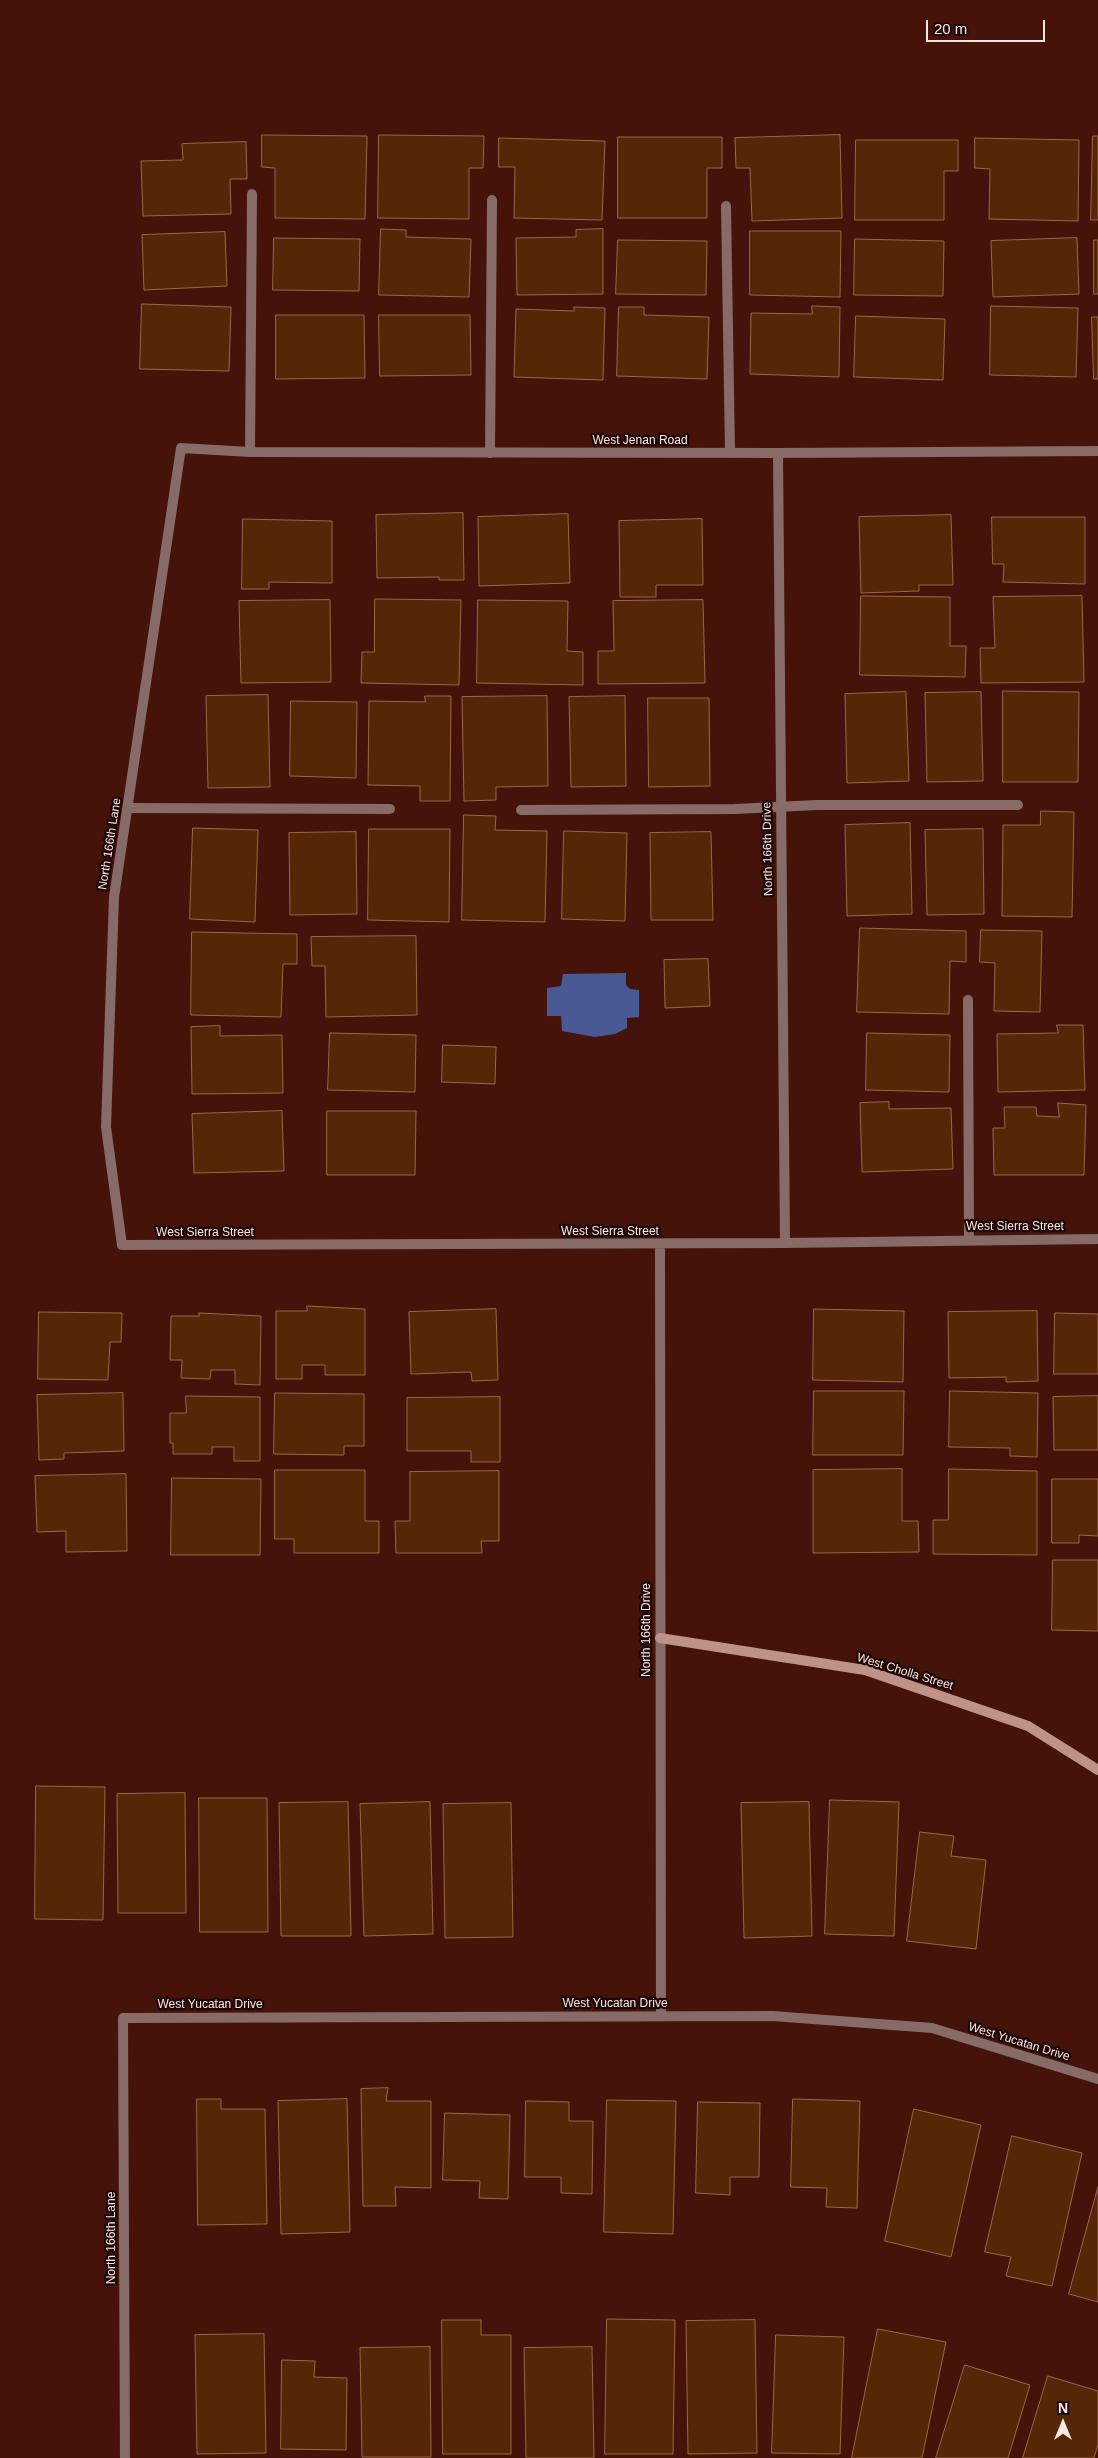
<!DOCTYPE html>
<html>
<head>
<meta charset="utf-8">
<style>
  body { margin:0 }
  #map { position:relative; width:1098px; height:2458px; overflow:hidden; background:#46130b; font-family:Arial,sans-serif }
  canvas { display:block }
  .north { position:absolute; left:1038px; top:2398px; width:50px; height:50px; -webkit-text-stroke:4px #1e0805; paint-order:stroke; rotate:0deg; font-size:14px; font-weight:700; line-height:20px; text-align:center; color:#fde7e3 }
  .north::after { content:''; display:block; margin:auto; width:18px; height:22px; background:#fde7e3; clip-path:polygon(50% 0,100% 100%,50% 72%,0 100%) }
  .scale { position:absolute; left:926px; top:20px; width:119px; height:22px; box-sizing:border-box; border:2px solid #fde7e3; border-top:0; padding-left:6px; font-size:15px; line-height:18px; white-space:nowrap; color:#fde7e3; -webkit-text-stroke:4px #1e0805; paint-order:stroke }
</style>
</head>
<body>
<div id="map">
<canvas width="1098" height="2458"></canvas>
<div class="north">N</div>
<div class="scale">20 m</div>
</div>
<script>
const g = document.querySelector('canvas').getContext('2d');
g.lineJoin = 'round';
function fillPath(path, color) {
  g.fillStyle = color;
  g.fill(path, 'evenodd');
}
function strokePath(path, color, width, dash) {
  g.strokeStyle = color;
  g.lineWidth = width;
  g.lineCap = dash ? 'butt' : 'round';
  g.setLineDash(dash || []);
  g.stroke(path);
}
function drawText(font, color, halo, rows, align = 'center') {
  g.font = font + ' Arial,sans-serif';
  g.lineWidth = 4.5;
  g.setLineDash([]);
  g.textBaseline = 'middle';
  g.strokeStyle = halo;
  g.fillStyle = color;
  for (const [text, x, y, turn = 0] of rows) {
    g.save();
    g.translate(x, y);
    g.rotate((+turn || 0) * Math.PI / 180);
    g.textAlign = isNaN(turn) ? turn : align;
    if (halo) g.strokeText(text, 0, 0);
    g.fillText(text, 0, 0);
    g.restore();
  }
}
fillPath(new Path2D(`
  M 626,973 L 626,985 L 630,989 L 639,990 L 639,1017 L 627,1018 L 627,1028 L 615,1034 L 595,1037 L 562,1031 L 561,1016 L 547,1016 L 547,988 L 561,986 L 563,974 Z`), '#495994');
const building = new Path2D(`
  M 262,135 L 367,136 L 365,219 L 275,218 L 275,168 L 262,167 Z
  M 379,135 L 484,136 L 483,168 L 469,168 L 469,219 L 378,218 Z
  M 840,135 L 842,218 L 752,221 L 750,168 L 736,168 L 735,138 Z
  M 1093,136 L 1098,136 L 1098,220 L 1091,220 Z
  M 618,137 L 722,137 L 722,168 L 707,168 L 707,218 L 618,218 Z
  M 499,138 L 605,141 L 602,220 L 514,218 L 515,167 L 499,167 Z
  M 975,138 L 1079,140 L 1078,221 L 989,219 L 990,169 L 975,168 Z
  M 856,140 L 958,140 L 958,171 L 944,171 L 944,220 L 855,220 Z
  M 246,142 L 247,179 L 230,179 L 231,214 L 143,216 L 141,161 L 183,160 L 182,144 Z
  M 381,229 L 406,230 L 406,237 L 471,239 L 469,297 L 379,295 Z
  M 603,229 L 603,294 L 517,295 L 516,238 L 576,237 L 576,230 Z
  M 750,231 L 841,231 L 840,297 L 750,295 Z
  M 225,232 L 227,286 L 144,290 L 142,235 Z
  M 274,238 L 360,239 L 359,291 L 273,290 Z
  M 1077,238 L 1079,294 L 993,297 L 991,241 Z
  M 855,239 L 944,241 L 943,296 L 854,295 Z
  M 618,240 L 707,241 L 706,295 L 616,294 Z
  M 1094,240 L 1098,240 L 1098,294 L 1094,294 Z
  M 142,304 L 231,307 L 229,371 L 140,369 Z
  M 812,306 L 840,307 L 839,377 L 750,374 L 751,313 L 812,314 Z
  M 991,306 L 1078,308 L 1076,377 L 990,375 Z
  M 574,307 L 605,308 L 603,380 L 514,377 L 516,309 L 574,311 Z
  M 619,307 L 644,307 L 644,315 L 709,317 L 707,379 L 617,376 Z
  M 276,315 L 364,315 L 365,378 L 276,379 Z
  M 379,315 L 470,315 L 471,375 L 380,376 Z
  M 856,316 L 945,319 L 943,380 L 854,377 Z
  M 1092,317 L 1098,317 L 1098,379 L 1094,379 Z
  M 463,513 L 464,580 L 439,580 L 439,577 L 377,578 L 376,515 Z
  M 568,514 L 570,583 L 479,586 L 478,517 Z
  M 951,515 L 953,585 L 919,585 L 919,591 L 861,593 L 859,517 Z
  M 992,517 L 1085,517 L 1085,584 L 1003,582 L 1004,564 L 993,564 Z
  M 243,519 L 332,521 L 332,583 L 269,582 L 269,589 L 242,589 Z
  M 702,519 L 703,585 L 656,585 L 656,597 L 620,597 L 619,521 Z
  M 861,596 L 950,597 L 950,646 L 966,646 L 965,677 L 860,675 Z
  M 1082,596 L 1084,682 L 981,683 L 980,648 L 995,648 L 993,597 Z
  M 375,599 L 461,600 L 459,685 L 361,683 L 362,652 L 374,652 Z
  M 330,600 L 331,682 L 241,683 L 239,601 Z
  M 478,600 L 568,601 L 567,651 L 583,652 L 583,685 L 477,683 Z
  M 703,600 L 705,683 L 598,684 L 598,651 L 614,651 L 613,601 Z
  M 1003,691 L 1079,692 L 1078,782 L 1003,782 Z
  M 906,692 L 909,781 L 847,783 L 845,694 Z
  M 981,692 L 983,781 L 927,782 L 925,693 Z
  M 268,695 L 270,787 L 208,788 L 206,696 Z
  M 425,696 L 451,696 L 450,801 L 420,801 L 420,786 L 368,785 L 369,701 L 425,702 Z
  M 547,696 L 548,786 L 496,787 L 496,800 L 464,801 L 462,697 Z
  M 625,696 L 626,786 L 571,787 L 569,697 Z
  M 648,698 L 709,698 L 710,786 L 649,787 Z
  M 291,701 L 357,702 L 356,778 L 290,776 Z
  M 1041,811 L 1074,812 L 1072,917 L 1002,916 L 1003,825 L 1040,825 Z
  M 464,815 L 496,816 L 495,830 L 547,831 L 545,922 L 462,920 Z
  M 910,823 L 912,914 L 847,916 L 845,825 Z
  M 193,828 L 258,830 L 255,922 L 190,919 Z
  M 369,829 L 450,829 L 449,922 L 368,920 Z
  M 983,829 L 984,914 L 927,915 L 925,830 Z
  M 564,831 L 627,833 L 625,921 L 562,919 Z
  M 356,832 L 357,914 L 290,915 L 289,833 Z
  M 711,832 L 713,920 L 651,920 L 650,833 Z
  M 860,928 L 966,931 L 966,962 L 950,961 L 949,1014 L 857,1012 Z
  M 981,930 L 1042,931 L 1040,1012 L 994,1011 L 995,963 L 980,962 Z
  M 192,932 L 297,934 L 297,964 L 283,964 L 281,1017 L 191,1015 Z
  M 416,936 L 417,1015 L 326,1017 L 325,966 L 312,966 L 311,937 Z
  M 708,959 L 710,1006 L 665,1008 L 664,960 Z
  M 1057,1025 L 1083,1025 L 1085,1090 L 998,1092 L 997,1034 L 1058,1033 Z
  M 220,1026 L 220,1036 L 282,1035 L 283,1093 L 192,1094 L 191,1027 Z
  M 330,1033 L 416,1035 L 415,1092 L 328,1090 Z
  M 867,1033 L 950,1035 L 949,1092 L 866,1090 Z
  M 443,1045 L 496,1047 L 495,1084 L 442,1082 Z
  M 889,1102 L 889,1109 L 951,1108 L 953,1169 L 862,1172 L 860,1103 Z
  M 1058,1103 L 1086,1105 L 1084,1175 L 994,1175 L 993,1128 L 1005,1128 L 1004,1107 L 1036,1107 L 1037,1116 L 1059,1117 Z
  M 282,1111 L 284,1171 L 194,1173 L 192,1114 Z
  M 327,1111 L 416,1111 L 415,1175 L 327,1175 Z
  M 307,1306 L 365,1309 L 365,1375 L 325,1375 L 325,1365 L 302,1365 L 302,1379 L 276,1379 L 276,1311 L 307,1311 Z
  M 496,1309 L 498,1380 L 472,1381 L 471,1372 L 411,1374 L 409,1312 Z
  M 814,1309 L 904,1311 L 903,1382 L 813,1380 Z
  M 1037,1311 L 1038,1381 L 1006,1382 L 1006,1377 L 949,1378 L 948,1312 Z
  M 39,1312 L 122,1313 L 121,1342 L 110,1342 L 108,1380 L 38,1379 Z
  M 199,1313 L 261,1316 L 260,1385 L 235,1384 L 235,1370 L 211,1370 L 210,1379 L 181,1378 L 182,1360 L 170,1360 L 171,1316 L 199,1316 Z
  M 1055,1313 L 1098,1314 L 1098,1374 L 1054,1374 Z
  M 814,1391 L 904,1391 L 903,1455 L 813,1455 Z
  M 950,1391 L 1038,1393 L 1037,1457 L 1010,1456 L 1010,1448 L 949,1447 Z
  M 123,1393 L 124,1451 L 64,1453 L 64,1459 L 39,1460 L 37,1395 Z
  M 275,1393 L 364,1394 L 364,1446 L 344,1446 L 344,1455 L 274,1454 Z
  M 186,1396 L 260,1397 L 260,1461 L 234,1461 L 234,1447 L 212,1447 L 212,1454 L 173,1454 L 173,1443 L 170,1443 L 170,1413 L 186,1413 Z
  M 1098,1396 L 1098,1450 L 1054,1450 L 1053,1397 Z
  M 500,1397 L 500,1462 L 471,1462 L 471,1451 L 407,1451 L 407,1398 Z
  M 902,1469 L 902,1521 L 918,1521 L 919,1552 L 813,1553 L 813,1470 Z
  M 949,1469 L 1037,1471 L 1037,1555 L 933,1554 L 933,1520 L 948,1520 Z
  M 275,1470 L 365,1470 L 365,1521 L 379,1521 L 379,1553 L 294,1553 L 294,1539 L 275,1539 Z
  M 499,1471 L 499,1541 L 481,1541 L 482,1553 L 396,1553 L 395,1521 L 410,1521 L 410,1472 Z
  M 126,1474 L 127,1551 L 66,1552 L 66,1531 L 37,1532 L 35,1476 Z
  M 172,1478 L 261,1479 L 260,1555 L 171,1555 Z
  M 1052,1479 L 1098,1479 L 1098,1536 L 1079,1535 L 1079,1543 L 1052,1543 Z
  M 1053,1560 L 1098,1560 L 1098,1631 L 1052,1630 Z
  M 36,1786 L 105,1787 L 103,1920 L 35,1919 Z
  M 185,1793 L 186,1913 L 118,1913 L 117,1794 Z
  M 199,1798 L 267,1798 L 268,1932 L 200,1932 Z
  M 830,1800 L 899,1802 L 894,1936 L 825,1934 Z
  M 348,1802 L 351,1936 L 281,1936 L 279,1803 Z
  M 430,1802 L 433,1934 L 364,1936 L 360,1804 Z
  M 809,1802 L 812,1936 L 744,1938 L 741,1803 Z
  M 511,1803 L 513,1937 L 445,1938 L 443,1804 Z
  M 920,1832 L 954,1836 L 951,1856 L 986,1860 L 976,1949 L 907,1941 Z
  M 388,2088 L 386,2101 L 431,2101 L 431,2188 L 395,2187 L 396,2206 L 363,2206 L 361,2089 Z
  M 197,2099 L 221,2099 L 221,2109 L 265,2109 L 267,2224 L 198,2225 Z
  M 347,2099 L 350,2232 L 281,2234 L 278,2101 Z
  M 793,2099 L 860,2101 L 857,2208 L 826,2207 L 827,2188 L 791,2187 Z
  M 607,2100 L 676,2101 L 673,2234 L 604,2232 Z
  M 526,2101 L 569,2102 L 569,2121 L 593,2121 L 592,2194 L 561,2193 L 561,2177 L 525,2177 Z
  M 698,2102 L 760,2103 L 759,2177 L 730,2177 L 730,2195 L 696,2193 Z
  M 914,2109 L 981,2125 L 951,2257 L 885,2241 Z
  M 445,2113 L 510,2115 L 508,2199 L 479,2198 L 480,2181 L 443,2180 Z
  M 1012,2136 L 1082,2153 L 1052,2286 L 1006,2276 L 1011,2257 L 985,2252 Z
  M 1098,2187 L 1098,2302 L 1069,2294 Z
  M 607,2319 L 675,2320 L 673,2454 L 605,2454 Z
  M 442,2320 L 481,2320 L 481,2335 L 511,2335 L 511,2454 L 443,2454 Z
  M 755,2320 L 757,2453 L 688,2454 L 686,2321 Z
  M 878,2329 L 946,2342 L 922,2458 L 852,2458 Z
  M 264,2334 L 266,2453 L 197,2454 L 195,2335 Z
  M 776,2335 L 844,2337 L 840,2454 L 772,2453 Z
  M 430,2347 L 431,2457 L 362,2457 L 360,2348 Z
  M 592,2347 L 594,2458 L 526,2458 L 524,2348 Z
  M 282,2360 L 315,2361 L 314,2377 L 347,2378 L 346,2450 L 281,2449 Z
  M 965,2365 L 1030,2385 L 1008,2458 L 936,2458 Z
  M 1048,2376 L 1098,2391 L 1098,2444 L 1094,2458 L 1023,2458 Z`);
fillPath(building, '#552706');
strokePath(building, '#9b6748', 1);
strokePath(new Path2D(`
  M 726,206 L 730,453
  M 250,452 L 252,194
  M 490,453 L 492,200
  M 128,808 L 390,809
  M 521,810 L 735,809 L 817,805 L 1018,805
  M 968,1000 L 969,1240`), '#876b66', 10);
strokePath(new Path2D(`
  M 1098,451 L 778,453 L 250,452 L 181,448 L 114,897 L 106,1127 L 122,1245 L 785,1243 L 1098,1239
  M 778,453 L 785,1243
  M 660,1244 L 661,2016
  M 125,2458 L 123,2018 L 773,2016 L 932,2028 L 1098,2079`), '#876b66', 10);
strokePath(new Path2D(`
  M 660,1638 L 865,1670 L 1028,1726 L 1098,1770`), '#be9289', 10);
drawText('12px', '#fde7e3', '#1e0805', [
  ["West Jenan Road",640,441],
  ["North 166th Lane",110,844,-81],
  ["North 166th Drive",768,849,-91],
  ["West Sierra Street",1015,1227],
  ["West Sierra Street",610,1232],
  ["West Sierra Street",205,1233],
  ["North 166th Drive",647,1630,-90],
  ["West Cholla Street",905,1672,17],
  ["West Yucatan Drive",615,2004],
  ["West Yucatan Drive",210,2005],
  ["West Yucatan Drive",1019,2042,17],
  ["North 166th Lane",112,2238,-90]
]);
</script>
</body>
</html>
